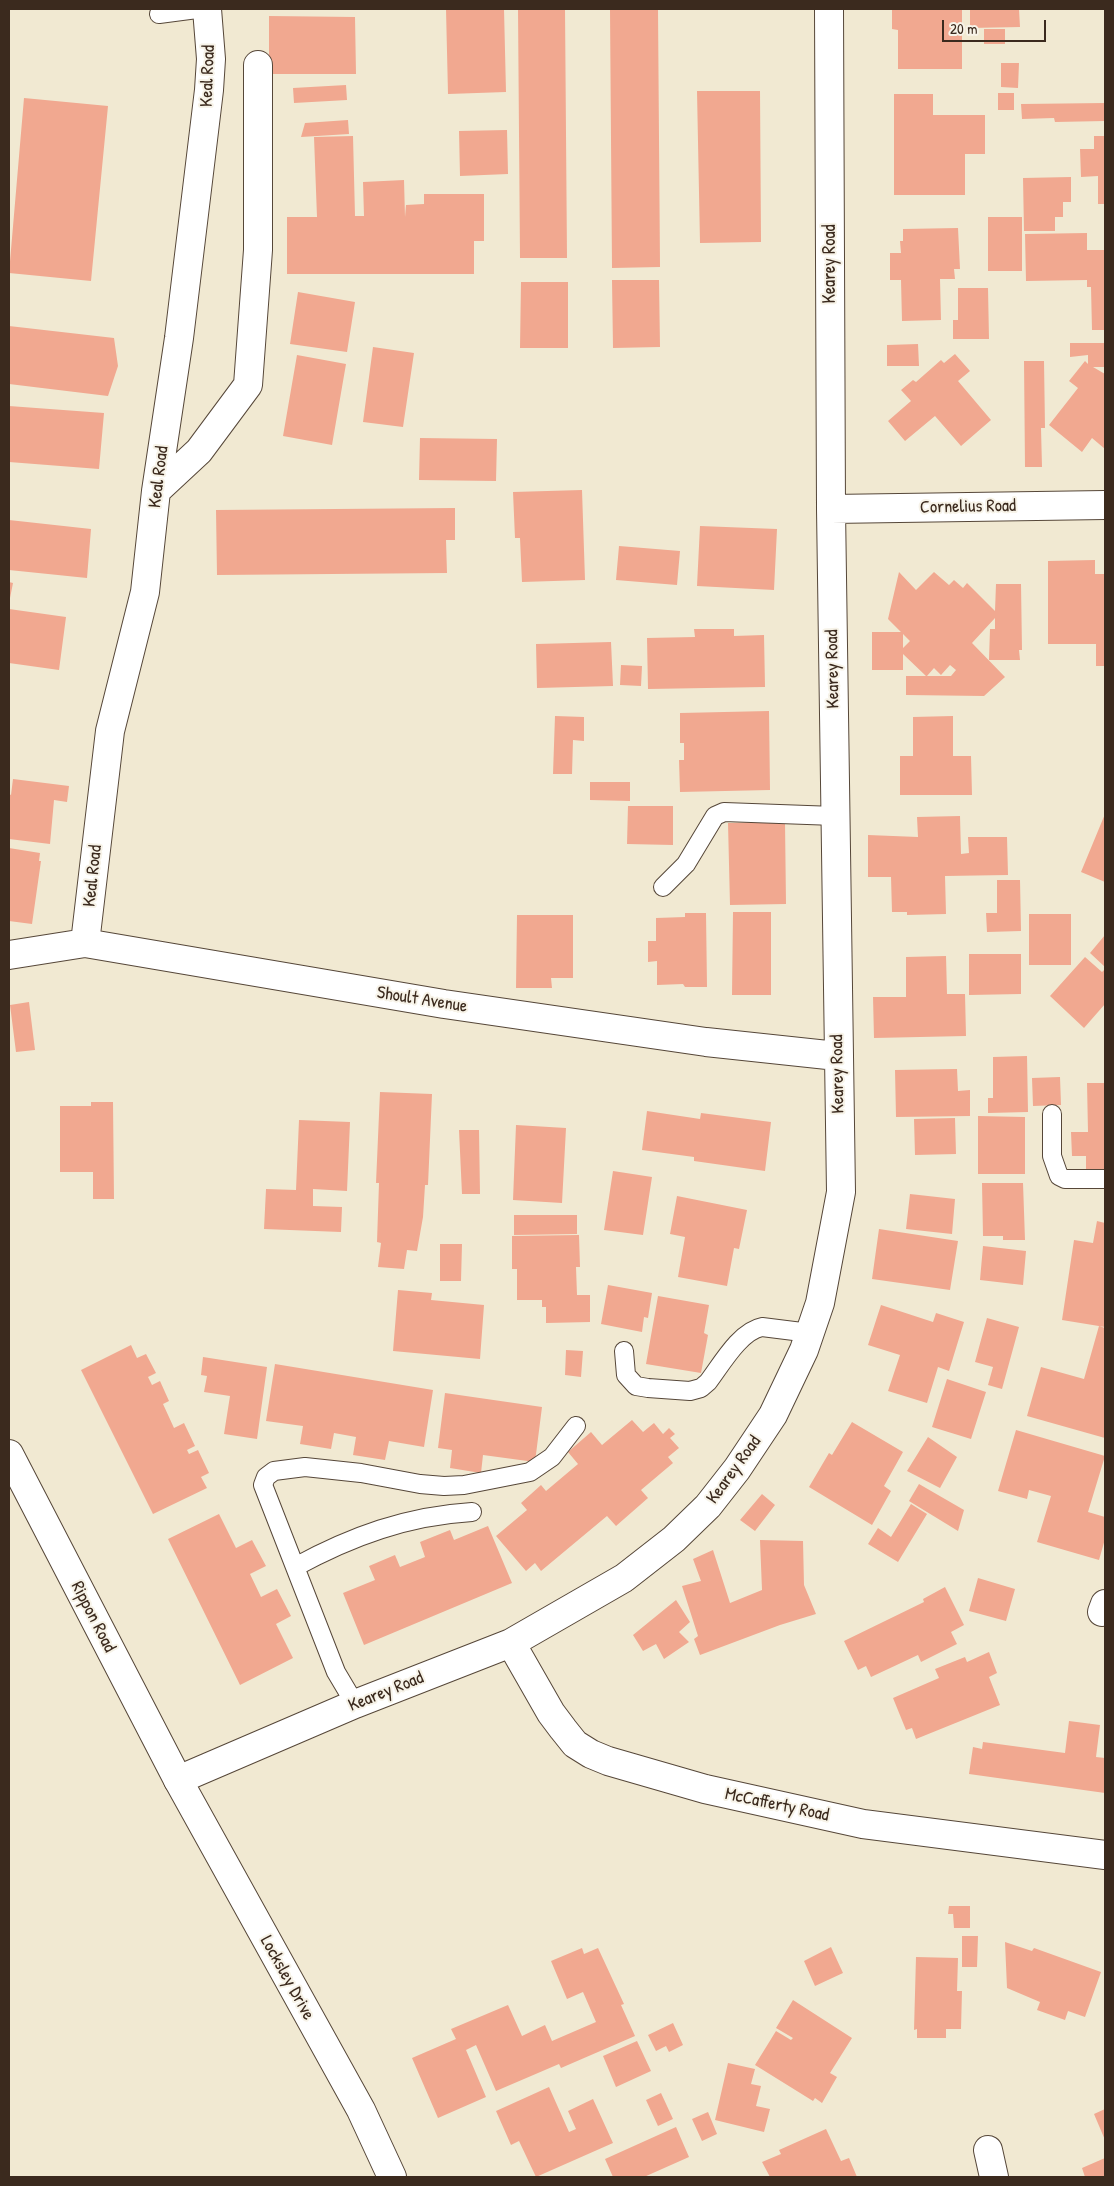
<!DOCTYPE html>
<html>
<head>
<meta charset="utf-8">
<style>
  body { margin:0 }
  #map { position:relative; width:1114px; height:2186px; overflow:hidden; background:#f1e9d2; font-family:"Patrick Hand",sans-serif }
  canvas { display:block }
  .frame { position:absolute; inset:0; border:10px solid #3b2a1e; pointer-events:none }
  .scale { position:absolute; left:942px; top:20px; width:104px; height:22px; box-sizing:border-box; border:2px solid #3b2a1e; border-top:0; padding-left:6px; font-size:15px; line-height:18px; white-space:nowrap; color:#3b2a1e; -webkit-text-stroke:4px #f7f3e8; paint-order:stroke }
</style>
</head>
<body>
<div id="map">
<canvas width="1114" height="2186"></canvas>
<div class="frame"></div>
<div class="scale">20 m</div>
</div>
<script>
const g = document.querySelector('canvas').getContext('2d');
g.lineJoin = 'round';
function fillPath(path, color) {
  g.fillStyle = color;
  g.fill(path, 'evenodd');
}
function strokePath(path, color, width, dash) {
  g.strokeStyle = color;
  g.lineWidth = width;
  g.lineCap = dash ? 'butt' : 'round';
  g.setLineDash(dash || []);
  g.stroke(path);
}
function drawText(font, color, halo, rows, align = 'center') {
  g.font = font + ' "Patrick Hand",sans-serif';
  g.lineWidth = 4;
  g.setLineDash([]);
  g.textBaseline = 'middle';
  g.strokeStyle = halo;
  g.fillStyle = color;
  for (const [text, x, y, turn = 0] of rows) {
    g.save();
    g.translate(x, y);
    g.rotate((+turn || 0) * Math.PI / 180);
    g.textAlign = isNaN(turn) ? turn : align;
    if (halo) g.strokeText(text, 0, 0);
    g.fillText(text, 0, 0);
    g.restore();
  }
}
fillPath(new Path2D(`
  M 446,9 L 504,9 L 506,92 L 448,94 Z
  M 518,9 L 565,9 L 567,258 L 520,258 Z
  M 610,9 L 658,9 L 660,267 L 612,268 Z
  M 892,9 L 962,9 L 962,69 L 898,69 L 898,30 L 892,29 Z
  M 970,9 L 1019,9 L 1020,27 L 970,28 Z
  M 269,16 L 355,17 L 356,74 L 269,74 Z
  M 984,29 L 1005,29 L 1005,44 L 984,44 Z
  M 1001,63 L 1019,63 L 1018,88 L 1001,87 Z
  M 346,85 L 347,100 L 294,103 L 293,88 Z
  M 697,91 L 760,91 L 761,242 L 700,243 Z
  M 998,93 L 1014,93 L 1014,110 L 998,110 Z
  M 894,94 L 933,94 L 933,115 L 985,115 L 985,154 L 965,154 L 965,195 L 894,195 Z
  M 24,98 L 108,106 L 91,281 L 9,273 Z
  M 1105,103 L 1105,121 L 1055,122 L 1054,118 L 1022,119 L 1021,104 Z
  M 348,120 L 349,134 L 301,137 L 305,123 Z
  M 507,130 L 508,174 L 460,176 L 459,131 Z
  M 353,136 L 355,216 L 364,216 L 363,182 L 404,180 L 405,217 L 406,205 L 424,204 L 424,194 L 484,194 L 484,241 L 474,241 L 474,274 L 287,274 L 287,217 L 317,217 L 314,137 Z
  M 1094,136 L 1105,136 L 1105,204 L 1098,204 L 1098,176 L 1081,177 L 1080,149 L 1094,149 Z
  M 1071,177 L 1071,202 L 1063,202 L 1063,217 L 1055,217 L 1055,231 L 1024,231 L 1023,178 Z
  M 988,217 L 1022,217 L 1022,271 L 988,271 Z
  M 958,228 L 960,269 L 954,269 L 955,279 L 940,279 L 941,320 L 902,321 L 901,280 L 890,280 L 890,253 L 901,253 L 900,241 L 903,241 L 903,229 Z
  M 1087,233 L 1087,250 L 1105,250 L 1105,330 L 1092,330 L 1091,287 L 1087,287 L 1087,280 L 1026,281 L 1025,234 Z
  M 612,280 L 659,280 L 660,347 L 613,348 Z
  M 521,282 L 568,282 L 568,348 L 520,348 Z
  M 958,288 L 988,288 L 989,339 L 953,339 L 953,320 L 958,320 Z
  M 298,292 L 355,302 L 347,352 L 290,344 Z
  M 9,326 L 114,338 L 118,366 L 108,396 L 9,384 Z
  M 1070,343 L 1105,343 L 1105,367 L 1093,367 L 1105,374 L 1105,449 L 1092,438 L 1082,452 L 1049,425 L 1078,388 L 1069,381 L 1085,361 L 1088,364 L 1088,355 L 1070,357 Z
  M 918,344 L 919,366 L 887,366 L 887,345 Z
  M 373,347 L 414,353 L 403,427 L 363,422 Z
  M 955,354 L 970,371 L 958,381 L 991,420 L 961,446 L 935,416 L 905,441 L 888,421 L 911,401 L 901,390 L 913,380 L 916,382 L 941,360 L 944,363 Z
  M 297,355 L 346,364 L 332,445 L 283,436 Z
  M 1024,361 L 1044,361 L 1045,428 L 1041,428 L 1042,467 L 1025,467 Z
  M 9,406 L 104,413 L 99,469 L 9,462 Z
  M 420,438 L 497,439 L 496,481 L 419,480 Z
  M 582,490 L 585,580 L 522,582 L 520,538 L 515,538 L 513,492 Z
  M 455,508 L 455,540 L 446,540 L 447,573 L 217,575 L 216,510 Z
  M 9,520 L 91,529 L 87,578 L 9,570 Z
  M 700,526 L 777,529 L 774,590 L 697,586 Z
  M 619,546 L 680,551 L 677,585 L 616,580 Z
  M 1095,560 L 1095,574 L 1105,574 L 1105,666 L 1096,666 L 1096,644 L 1048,644 L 1048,561 Z
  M 899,572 L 916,590 L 934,572 L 949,585 L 954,580 L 963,588 L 967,583 L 995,611 L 996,584 L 1021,584 L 1022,650 L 1019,650 L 1020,660 L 989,660 L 990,629 L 995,629 L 995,618 L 972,643 L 1005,677 L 984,696 L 906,695 L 906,676 L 926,676 L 903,654 L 903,670 L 872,670 L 872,632 L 901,632 L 888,619 ZM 903,634 L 910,641 L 903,648 ZM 950,665 L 956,670 L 951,676 L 927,676 L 934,668 L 941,675 Z
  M 9,582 L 13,583 L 10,598 L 9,598 Z
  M 9,609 L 66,617 L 59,670 L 9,663 Z
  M 694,629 L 734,629 L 734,636 L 764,635 L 765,687 L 648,689 L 647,638 L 695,637 Z
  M 611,642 L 613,686 L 537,688 L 536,644 Z
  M 621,665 L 642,666 L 641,686 L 620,685 Z
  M 769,711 L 770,790 L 680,792 L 679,760 L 684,760 L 684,743 L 680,743 L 680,713 Z
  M 555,716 L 584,717 L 584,741 L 573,740 L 572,774 L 553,774 Z
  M 953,716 L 953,756 L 971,756 L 972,795 L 900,795 L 900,756 L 913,756 L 913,717 Z
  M 13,779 L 69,786 L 67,802 L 54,800 L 50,844 L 9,839 L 9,794 L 11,795 Z
  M 590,782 L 630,782 L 630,801 L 590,800 Z
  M 628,806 L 673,806 L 673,845 L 627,844 Z
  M 1105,814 L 1105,882 L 1081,872 Z
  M 960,816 L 961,854 L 969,853 L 968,837 L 1007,837 L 1008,875 L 945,876 L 946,914 L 907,915 L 907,912 L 892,912 L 891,877 L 868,877 L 868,835 L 918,837 L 917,817 Z
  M 785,822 L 786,904 L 730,905 L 728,823 Z
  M 9,848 L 40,853 L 39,861 L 41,861 L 32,924 L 9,921 Z
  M 997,880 L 1020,880 L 1021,931 L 987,932 L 986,913 L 997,913 Z
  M 733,912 L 771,912 L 771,995 L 732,995 Z
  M 685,913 L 706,913 L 707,987 L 685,987 L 683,984 L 657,985 L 657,961 L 648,962 L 648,941 L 656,941 L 656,918 L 685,917 Z
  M 1029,914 L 1071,914 L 1071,965 L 1029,965 Z
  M 517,915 L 573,915 L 573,978 L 551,978 L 552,988 L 516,988 Z
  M 1105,935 L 1105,967 L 1090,953 Z
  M 969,954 L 1021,954 L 1021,994 L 969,995 Z
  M 946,956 L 947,994 L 965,994 L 966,1036 L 874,1038 L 873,997 L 906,997 L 906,957 Z
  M 1085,957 L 1102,972 L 1105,969 L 1105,1004 L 1084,1028 L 1050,996 Z
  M 29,1002 L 35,1050 L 16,1052 L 10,1005 Z
  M 1027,1056 L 1028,1112 L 988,1113 L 988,1098 L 993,1098 L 993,1057 Z
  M 957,1069 L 958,1091 L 970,1090 L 970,1116 L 896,1117 L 895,1070 Z
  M 1060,1077 L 1061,1105 L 1033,1106 L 1032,1078 Z
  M 1087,1083 L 1105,1083 L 1105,1169 L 1086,1170 L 1086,1156 L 1072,1156 L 1071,1132 L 1088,1132 Z
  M 380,1092 L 432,1094 L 428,1185 L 425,1185 L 423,1217 L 417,1251 L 407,1250 L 404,1269 L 378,1267 L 381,1243 L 377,1242 L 379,1183 L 376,1183 Z
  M 91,1102 L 113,1102 L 114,1199 L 93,1199 L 93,1172 L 60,1172 L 60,1106 L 91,1106 Z
  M 647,1111 L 700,1119 L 701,1113 L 771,1122 L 765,1171 L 694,1161 L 694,1157 L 642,1150 Z
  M 978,1116 L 1025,1117 L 1025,1174 L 978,1174 Z
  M 955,1118 L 956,1154 L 915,1155 L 914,1119 Z
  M 299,1120 L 350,1122 L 347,1191 L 313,1189 L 313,1206 L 342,1207 L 341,1232 L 264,1229 L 266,1189 L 296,1190 Z
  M 516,1125 L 566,1128 L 562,1203 L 513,1200 Z
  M 459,1130 L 479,1130 L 480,1194 L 462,1194 Z
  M 613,1171 L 652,1177 L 643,1235 L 604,1230 Z
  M 982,1183 L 1023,1183 L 1025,1240 L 1003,1240 L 1003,1236 L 983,1236 Z
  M 910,1194 L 955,1199 L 952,1234 L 906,1229 Z
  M 677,1196 L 747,1210 L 739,1249 L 734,1248 L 727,1286 L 678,1277 L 685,1237 L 670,1234 Z
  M 514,1215 L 577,1215 L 577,1234 L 514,1235 Z
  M 1097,1221 L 1105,1223 L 1105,1327 L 1062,1320 L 1074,1240 L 1093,1243 Z
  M 879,1229 L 958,1241 L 950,1290 L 872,1279 Z
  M 579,1235 L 580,1267 L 576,1267 L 577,1295 L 590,1295 L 590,1322 L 546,1323 L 546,1307 L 542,1307 L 542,1300 L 517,1300 L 517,1269 L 512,1269 L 512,1236 Z
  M 440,1244 L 462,1244 L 461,1281 L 440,1281 Z
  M 983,1246 L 1026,1251 L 1023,1285 L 980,1280 Z
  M 608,1285 L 652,1293 L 648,1318 L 644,1317 L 642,1332 L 601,1324 Z
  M 398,1290 L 432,1293 L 431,1300 L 484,1305 L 480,1359 L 393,1351 Z
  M 658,1296 L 709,1305 L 704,1333 L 708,1335 L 701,1373 L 646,1364 Z
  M 881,1305 L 933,1322 L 936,1313 L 964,1322 L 949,1371 L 938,1367 L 927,1403 L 888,1391 L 900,1355 L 868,1345 Z
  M 987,1318 L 1019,1327 L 1002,1389 L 988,1385 L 993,1367 L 975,1362 Z
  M 1099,1326 L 1105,1328 L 1105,1438 L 1027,1416 L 1041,1367 L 1084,1379 Z
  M 131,1345 L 137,1358 L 146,1354 L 156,1373 L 148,1377 L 152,1385 L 160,1381 L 169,1401 L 163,1404 L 174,1428 L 184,1423 L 195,1446 L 187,1450 L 189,1454 L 198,1450 L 209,1473 L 201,1477 L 207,1488 L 153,1514 L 81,1370 Z
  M 566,1350 L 583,1351 L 581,1377 L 565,1375 Z
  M 203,1357 L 267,1367 L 257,1439 L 224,1434 L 230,1396 L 204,1392 L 207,1376 L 201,1375 Z
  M 275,1364 L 433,1390 L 424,1447 L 389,1441 L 385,1460 L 353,1455 L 356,1437 L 334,1433 L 331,1449 L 300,1444 L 303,1426 L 266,1421 Z
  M 947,1379 L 986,1392 L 971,1439 L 932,1427 Z
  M 445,1393 L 542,1407 L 535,1462 L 483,1455 L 481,1473 L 450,1468 L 452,1450 L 438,1448 Z
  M 632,1420 L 643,1432 L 654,1423 L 663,1434 L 669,1428 L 675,1434 L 670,1438 L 679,1448 L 668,1457 L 673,1463 L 641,1490 L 648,1498 L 616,1526 L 607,1516 L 541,1571 L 535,1563 L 526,1571 L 496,1536 L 527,1510 L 521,1503 L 541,1485 L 546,1491 L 578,1464 L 568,1452 L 591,1432 L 602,1445 Z
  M 852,1422 L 903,1452 L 884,1486 L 891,1491 L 872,1525 L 809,1487 L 829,1453 L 832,1455 Z
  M 1016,1430 L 1105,1456 L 1088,1512 L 1105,1517 L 1105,1539 L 1099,1560 L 1037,1542 L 1051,1496 L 1029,1490 L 1027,1499 L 998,1491 Z
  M 928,1437 L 957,1457 L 940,1488 L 907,1471 Z
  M 919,1484 L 964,1510 L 958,1531 L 909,1501 Z
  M 762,1494 L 775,1505 L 755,1531 L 740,1520 Z
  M 911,1504 L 927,1514 L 898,1562 L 868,1544 L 878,1528 L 891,1537 Z
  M 219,1514 L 236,1548 L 252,1540 L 266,1566 L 250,1574 L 261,1597 L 277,1589 L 291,1616 L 276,1624 L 293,1658 L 240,1685 L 168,1539 Z
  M 488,1526 L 512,1583 L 364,1645 L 343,1593 L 375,1580 L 369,1566 L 395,1555 L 400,1567 L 425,1557 L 420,1542 L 450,1530 L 454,1540 Z
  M 760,1540 L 803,1541 L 804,1585 L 816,1614 L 780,1625 L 700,1655 L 694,1639 L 698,1636 L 682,1586 L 701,1581 L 693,1559 L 713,1550 L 730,1603 L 762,1590 Z
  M 978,1578 L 1015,1589 L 1006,1621 L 969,1611 Z
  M 945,1587 L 964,1625 L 951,1632 L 957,1644 L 921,1662 L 918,1655 L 871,1677 L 866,1666 L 858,1670 L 844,1641 L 924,1602 L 923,1599 Z
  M 676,1600 L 690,1622 L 679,1632 L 689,1642 L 664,1659 L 656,1644 L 643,1651 L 633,1635 Z
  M 989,1652 L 997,1673 L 989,1677 L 1000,1705 L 916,1739 L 912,1728 L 906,1730 L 893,1698 L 939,1678 L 935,1669 L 965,1657 L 967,1662 Z
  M 1069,1721 L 1100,1725 L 1096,1757 L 1105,1758 L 1105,1793 L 969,1774 L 973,1747 L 982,1749 L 983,1742 L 1065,1753 Z
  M 949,1906 L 970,1906 L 970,1928 L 954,1928 L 953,1914 L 948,1914 Z
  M 962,1936 L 978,1936 L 977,1967 L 962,1967 Z
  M 1005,1942 L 1032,1951 L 1034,1948 L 1101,1972 L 1085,2017 L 1068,2011 L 1065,2020 L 1037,2010 L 1040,2002 L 1007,1988 Z
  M 831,1947 L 843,1973 L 815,1986 L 804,1961 Z
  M 582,1948 L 584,1954 L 598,1948 L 624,2004 L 621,2005 L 635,2036 L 561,2068 L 559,2064 L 496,2091 L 476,2045 L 466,2050 L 486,2097 L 438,2118 L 412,2058 L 456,2039 L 451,2029 L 508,2005 L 522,2036 L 545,2025 L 552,2041 L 596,2022 L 583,1992 L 567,1999 L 551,1961 Z
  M 916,1957 L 958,1958 L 957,1991 L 962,1991 L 961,2029 L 946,2029 L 946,2038 L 917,2038 L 917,2029 L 914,2030 Z
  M 793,2000 L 852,2038 L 830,2073 L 837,2077 L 822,2103 L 815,2098 L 813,2101 L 755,2065 L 776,2031 L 791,2040 L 793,2038 L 776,2028 Z
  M 673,2023 L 683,2045 L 669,2052 L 666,2046 L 656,2051 L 648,2035 Z
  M 637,2041 L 651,2071 L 616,2087 L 603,2056 Z
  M 728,2063 L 755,2069 L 751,2084 L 761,2086 L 756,2106 L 770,2109 L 764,2132 L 715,2120 Z
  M 549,2087 L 569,2132 L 576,2129 L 568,2111 L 593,2099 L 613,2143 L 536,2177 L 519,2141 L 511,2145 L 496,2111 Z
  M 661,2093 L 673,2119 L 658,2126 L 646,2100 Z
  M 1105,2109 L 1105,2140 L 1094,2114 Z
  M 708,2112 L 717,2134 L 702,2141 L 692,2119 Z
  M 676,2127 L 689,2157 L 644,2177 L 613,2177 L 605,2159 Z
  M 826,2129 L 841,2161 L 849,2158 L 857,2177 L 770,2177 L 762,2162 L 781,2154 L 779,2150 Z
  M 1105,2158 L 1105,2177 L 1085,2177 L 1082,2168 Z`), '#f1a890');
const lane = new Path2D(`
  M 159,14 L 197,9
  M 663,887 L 686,864 L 715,816 L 724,812 L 835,816
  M 1052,1114 L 1052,1156 L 1059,1176 L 1065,1179 L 1105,1179
  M 624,1351 L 626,1375 L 636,1386 L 648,1388 L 690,1391 L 701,1388 L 708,1382 C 721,1365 740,1331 762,1327 L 810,1333
  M 295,1567 C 352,1536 407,1516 472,1512
  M 355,1704 L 336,1672 L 263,1485 L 266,1477 L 274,1471 L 305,1467 L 361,1473 L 420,1484 L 444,1486 L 464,1485 L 530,1472 L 552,1457 L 576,1426`);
const street = new Path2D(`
  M 156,491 L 199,451 L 248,385 L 258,250 L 258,65
  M 831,509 L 1105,505
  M 85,943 L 110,731 L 145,592 L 156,491 L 179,338 L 209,90 L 211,59 L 207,9
  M 9,955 L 85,943 L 444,1004 L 706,1042 L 837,1056
  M 1102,1612 L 1105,1604
  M 511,1643 L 551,1713 L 563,1729 L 575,1744 L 591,1754 L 608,1761 L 705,1789 L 863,1824 L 1105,1855
  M 178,1780 L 355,1704 L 511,1643 L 624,1578 L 674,1539 L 708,1506 L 737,1469 L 773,1415 L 804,1350 L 820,1303 L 841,1192 L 831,509 L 829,9
  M 988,2150 L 994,2177`);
const secondary = new Path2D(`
  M 9,1454 L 178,1780 L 361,2110 L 392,2177`);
strokePath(lane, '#564739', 20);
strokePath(street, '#564739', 30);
strokePath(secondary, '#564739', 30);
strokePath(lane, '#fff', 18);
strokePath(street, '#fff', 28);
strokePath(secondary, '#fff', 28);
drawText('18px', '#3b2a1e', '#f7f3e8', [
  ["Keal Road",208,76,-88],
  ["Kearey Road",830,264,-90],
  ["Keal Road",159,477,-83],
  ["Cornelius Road",968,507,-1],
  ["Kearey Road",833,669,-91],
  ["Keal Road",93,876,-84],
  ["Shoult Avenue",422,1000,9],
  ["Kearey Road",838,1074,-91],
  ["Kearey Road",734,1470,-54],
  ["Rippon Road",93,1617,63],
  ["Kearey Road",386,1692,-22],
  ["McCafferty Road",777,1805,12],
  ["Locksley Drive",287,1978,61]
]);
</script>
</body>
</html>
